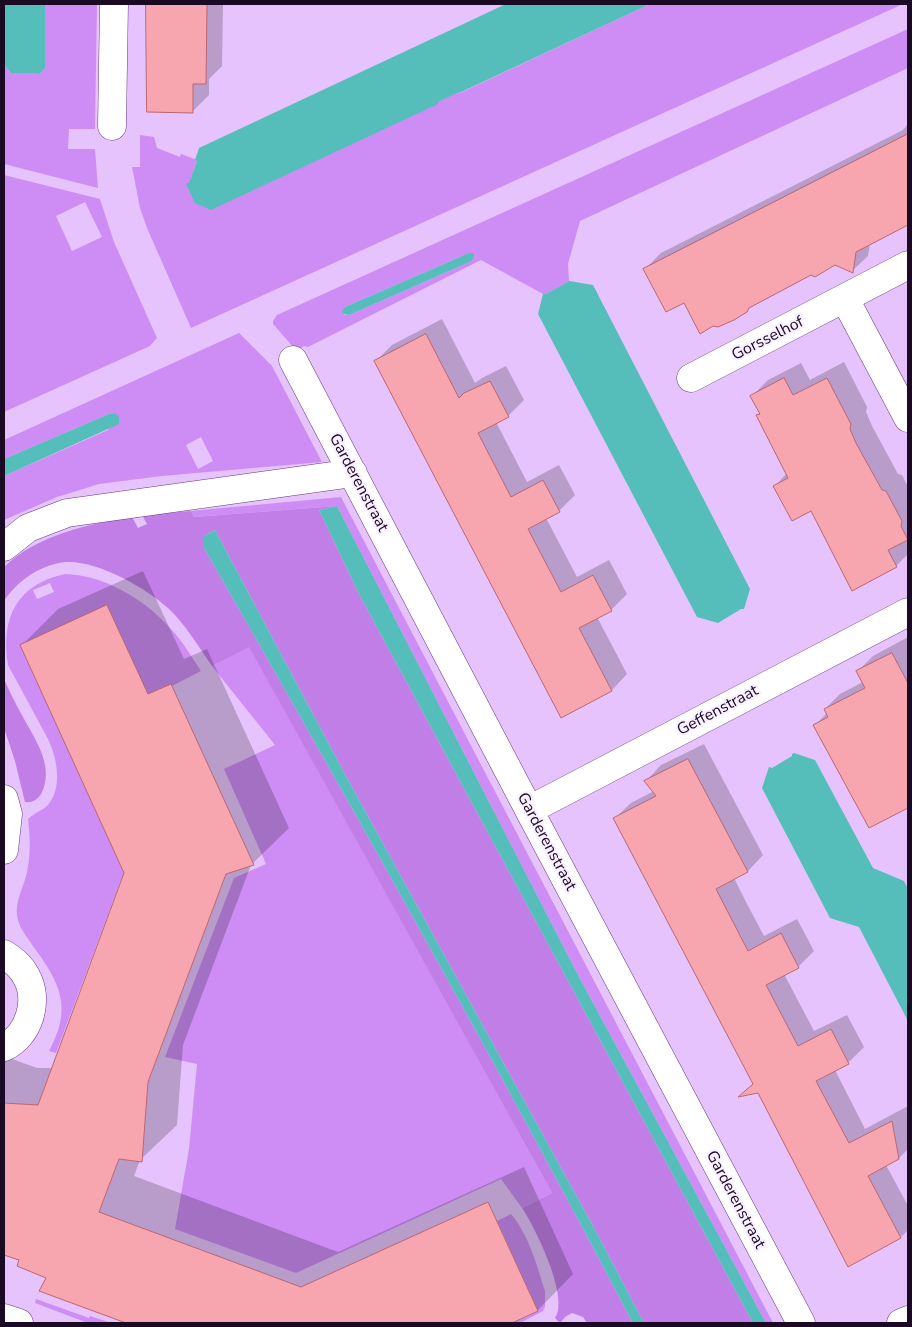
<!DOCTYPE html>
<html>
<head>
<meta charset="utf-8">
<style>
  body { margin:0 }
  #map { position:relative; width:912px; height:1327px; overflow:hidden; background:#e6c3fc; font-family:"Nunito Sans",sans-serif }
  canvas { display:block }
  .frame { position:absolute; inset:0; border:5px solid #1a0a23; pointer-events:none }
</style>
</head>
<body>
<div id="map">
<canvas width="912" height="1327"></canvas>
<div class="frame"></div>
</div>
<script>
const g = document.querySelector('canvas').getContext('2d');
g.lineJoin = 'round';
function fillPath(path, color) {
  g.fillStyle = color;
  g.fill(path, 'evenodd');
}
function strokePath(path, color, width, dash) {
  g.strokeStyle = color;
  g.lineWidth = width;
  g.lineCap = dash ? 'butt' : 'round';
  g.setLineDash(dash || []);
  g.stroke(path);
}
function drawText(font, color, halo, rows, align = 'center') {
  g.font = font + ' "Nunito Sans",sans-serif';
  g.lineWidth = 4.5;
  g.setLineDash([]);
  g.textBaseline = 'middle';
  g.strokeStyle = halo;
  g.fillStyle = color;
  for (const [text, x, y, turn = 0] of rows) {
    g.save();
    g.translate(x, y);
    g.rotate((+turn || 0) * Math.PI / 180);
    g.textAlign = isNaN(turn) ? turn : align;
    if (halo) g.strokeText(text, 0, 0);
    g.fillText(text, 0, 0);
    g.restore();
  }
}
fillPath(new Path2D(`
  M 45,4 L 97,4 L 95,129 L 69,129 L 68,149 L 95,149 L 98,188 L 4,164 L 4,65 L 12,74 L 13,73 L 37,73 L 45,68 Z
  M 650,4 L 903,4 L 191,328 L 147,228 L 140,208 L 132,167 L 140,167 L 140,135 L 154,137 L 157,148 L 180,157 L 181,154 L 197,160 L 189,184 L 195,203 L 459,92 L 460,93 Z
  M 908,29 L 908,68 L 580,221 L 568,264 L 569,281 L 546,294 L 543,294 L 481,260 L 308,347 L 304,346 L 299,349 L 295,349 L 273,324 L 273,321 L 277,315 ZM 469,253 L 472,261 L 349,315 L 344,315 L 342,310 L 345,307 Z
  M 4,175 L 100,199 L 114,242 L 157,338 L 150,346 L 4,412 ZM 85,202 L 102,237 L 72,251 L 56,216 Z
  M 239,333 L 272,366 L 322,462 L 162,476 L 99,484 L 57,497 L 4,520 L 4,476 L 108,430 L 115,413 L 109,414 L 4,459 L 4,440 ZM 201,437 L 213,461 L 198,469 L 186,445 Z
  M 341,497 L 773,1323 L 766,1323 L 579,977 L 337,506 L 194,517 L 191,511 Z
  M 65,574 C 104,575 144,599 169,627 C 182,640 191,656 201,671 L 172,686 L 171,684 L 135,700 L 133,879 L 121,880 L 56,1053 L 49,1051 C 73,1007 60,983 33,946 C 27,937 19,928 17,916 C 15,900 24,887 27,872 C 31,854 30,837 28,819 C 34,813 42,811 48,805 C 63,787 57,758 48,739 L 8,665 C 0,617 18,584 65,574 ZM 50,583 L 54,592 L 37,599 L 33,590 Z
  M 249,646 L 552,1193 L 522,1208 L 501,1179 L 296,1273 L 175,1229 L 189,1149 L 197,1064 L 165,1057 L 234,878 L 266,864 L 224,769 L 275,745 L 212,666 Z
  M 511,1214 C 529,1235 537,1266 545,1291 L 545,1306 L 543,1311 L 520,1323 L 512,1323 L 538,1311 L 497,1221 Z
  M 36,1299 L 89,1318 L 90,1316 L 111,1323 L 88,1323 L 35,1303 Z`), '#ce8df4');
fillPath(new Path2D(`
  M 337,506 L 319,510 L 360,596 L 753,1323 L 644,1323 L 593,1226 L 347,778 L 215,530 L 204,536 L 204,548 C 351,804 496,1062 633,1323 L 587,1323 L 583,1317 L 572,1313 L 565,1317 L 560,1323 L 555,1318 C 570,1298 535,1227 522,1208 L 552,1193 L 249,647 L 212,666 C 198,646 186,625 168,608 C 146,588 97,560 66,562 C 41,564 17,581 4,601 L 4,567 C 37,535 88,524 132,517 L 138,528 L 147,524 L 142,515 L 191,511 L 194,517 Z
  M 4,679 C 10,692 16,705 23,717 C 35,739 53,764 43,790 C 40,798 34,803 25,802 L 15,761 L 4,728 Z`), '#c17ee7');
fillPath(new Path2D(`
  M 4,4 L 45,4 L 45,68 L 39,74 L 37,73 L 14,73 L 12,74 L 4,65 Z
  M 506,4 L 650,4 L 459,93 L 459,92 L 438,102 L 438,104 L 211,210 L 195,203 L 186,184 L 187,183 L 189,183 L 197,161 L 195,160 L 199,148 Z
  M 469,253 L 473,253 L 474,255 L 472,261 L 349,315 L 343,314 L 342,310 L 345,307 Z
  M 569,281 L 593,285 L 750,589 L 744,609 L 741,609 L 718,623 L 697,617 L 538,314 L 543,294 L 546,294 Z
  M 115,413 L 119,417 L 119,424 L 4,476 L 4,459 L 109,414 Z
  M 337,506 L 579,977 L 766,1323 L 753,1323 L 360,596 L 319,510 Z
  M 215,530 L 347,778 L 593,1226 L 644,1323 L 633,1323 C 496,1062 351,804 204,548 L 204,536 Z
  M 794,753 L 815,760 L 873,868 L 904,881 L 908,889 L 908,1021 L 859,927 L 830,918 L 762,788 L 769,767 L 772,768 L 792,756 L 792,754 Z`), '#55beba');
fillPath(new Path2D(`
  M 148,4 L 223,4 L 222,66 L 209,79 L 209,95 L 193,111 L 147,84 Z
  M 908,124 L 908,223 L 870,243 L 868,256 L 852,271 L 835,263 L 811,274 L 753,304 L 747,311 L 685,301 L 645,269 L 661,253 L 903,130 Z
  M 442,319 L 475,383 L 482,378 L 506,366 L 524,400 L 508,416 L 496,422 L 527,482 L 559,465 L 575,495 L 559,511 L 546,518 L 577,577 L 609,560 L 627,594 L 611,610 L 597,617 L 627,674 L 612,690 L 562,716 L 376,361 L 392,345 Z
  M 844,362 L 867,407 L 866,412 L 872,426 L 898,474 L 902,475 L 908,487 L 908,554 L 896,566 L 775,486 L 787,473 L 757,416 L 760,412 L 752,396 L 768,380 L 801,363 L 810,380 Z
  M 143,571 L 184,659 L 207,649 L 289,828 L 251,865 L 183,1045 L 177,1125 L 140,1160 L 134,1176 L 338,1252 L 524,1167 L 573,1274 L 538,1310 L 509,1323 L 129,1323 L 40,1290 L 47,1277 L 21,1260 L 4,1254 L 4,1056 L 37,1068 L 52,1068 L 126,873 L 22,645 L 58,609 Z
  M 908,637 L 908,807 L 869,827 L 815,725 L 827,713 L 825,709 L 840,694 L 863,682 L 858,671 L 873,656 Z
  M 704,744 L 763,855 L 748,871 L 734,878 L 747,904 L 764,936 L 797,919 L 814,951 L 798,967 L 784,974 L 814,1031 L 847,1015 L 864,1047 L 848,1063 L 835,1070 L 865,1129 L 908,1106 L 908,1149 L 899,1158 L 886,1165 L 908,1206 L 908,1230 L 901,1237 L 849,1265 L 758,1091 L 741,1095 L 754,1083 L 615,818 L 631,803 L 654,791 L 646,781 L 661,765 Z`), '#0003');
const building = new Path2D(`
  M 146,4 L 207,4 L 206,84 L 193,84 L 193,113 L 147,112 Z
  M 908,134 L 908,225 L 856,252 L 853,273 L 835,265 L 815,277 L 811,275 L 749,308 L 747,312 L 734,320 L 718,327 L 713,326 L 700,334 L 684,303 L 666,312 L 643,269 Z
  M 426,334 L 459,398 L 464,393 L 490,381 L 509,417 L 478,433 L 511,497 L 543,480 L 560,512 L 528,529 L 561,592 L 593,575 L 612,611 L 579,628 L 612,691 L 561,718 L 374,361 Z
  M 784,378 L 793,395 L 827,378 L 851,424 L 850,429 L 856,443 L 882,490 L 886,491 L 902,521 L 901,526 L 908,540 L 888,550 L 897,567 L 852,591 L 811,511 L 792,521 L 773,486 L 788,478 L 756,415 L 760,414 L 750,396 Z
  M 107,605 L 148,694 L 171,684 L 254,865 L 226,874 L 148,1082 L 142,1162 L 119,1159 L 99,1212 L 301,1287 L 488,1202 L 538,1311 L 512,1323 L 126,1323 L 39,1291 L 46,1278 L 17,1266 L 19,1260 L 4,1255 L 4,1103 L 38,1105 L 124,873 L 20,645 Z
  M 892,653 L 908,683 L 908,808 L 869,828 L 813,725 L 828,717 L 824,709 L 865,688 L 856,671 Z
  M 688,759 L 748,872 L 716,889 L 748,951 L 781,933 L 799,968 L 766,985 L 798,1046 L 831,1029 L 849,1064 L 816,1081 L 849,1143 L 892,1121 L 899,1159 L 868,1176 L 901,1238 L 848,1267 L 758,1093 L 738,1097 L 753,1084 L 613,818 L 656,796 L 644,781 Z`);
fillPath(building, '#f7a5af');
strokePath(building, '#ba6672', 1);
const minor = new Path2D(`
  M 112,126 L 114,4
  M 845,299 L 908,418
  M 293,360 L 529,810 L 801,1323
  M 691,378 L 908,265
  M 4,547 L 28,528 L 67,513 L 353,473
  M 4,799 L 8,814 L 4,850
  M 529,810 L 908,612
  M 4,954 C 13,960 21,966 26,976 C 40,1000 29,1036 4,1047
  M 4,1318 L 19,1323
  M 901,1323 L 908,1320`);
strokePath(minor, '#643c7a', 29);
strokePath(minor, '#fff', 28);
drawText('16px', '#1a0a23', '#f8f0fe', [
  ["Gorsselhof",768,339,-27],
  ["Garderenstraat",358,483,62],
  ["Geffenstraat",718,711,-28],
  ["Garderenstraat",546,842,62],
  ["Garderenstraat",735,1200,62]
]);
</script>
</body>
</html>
